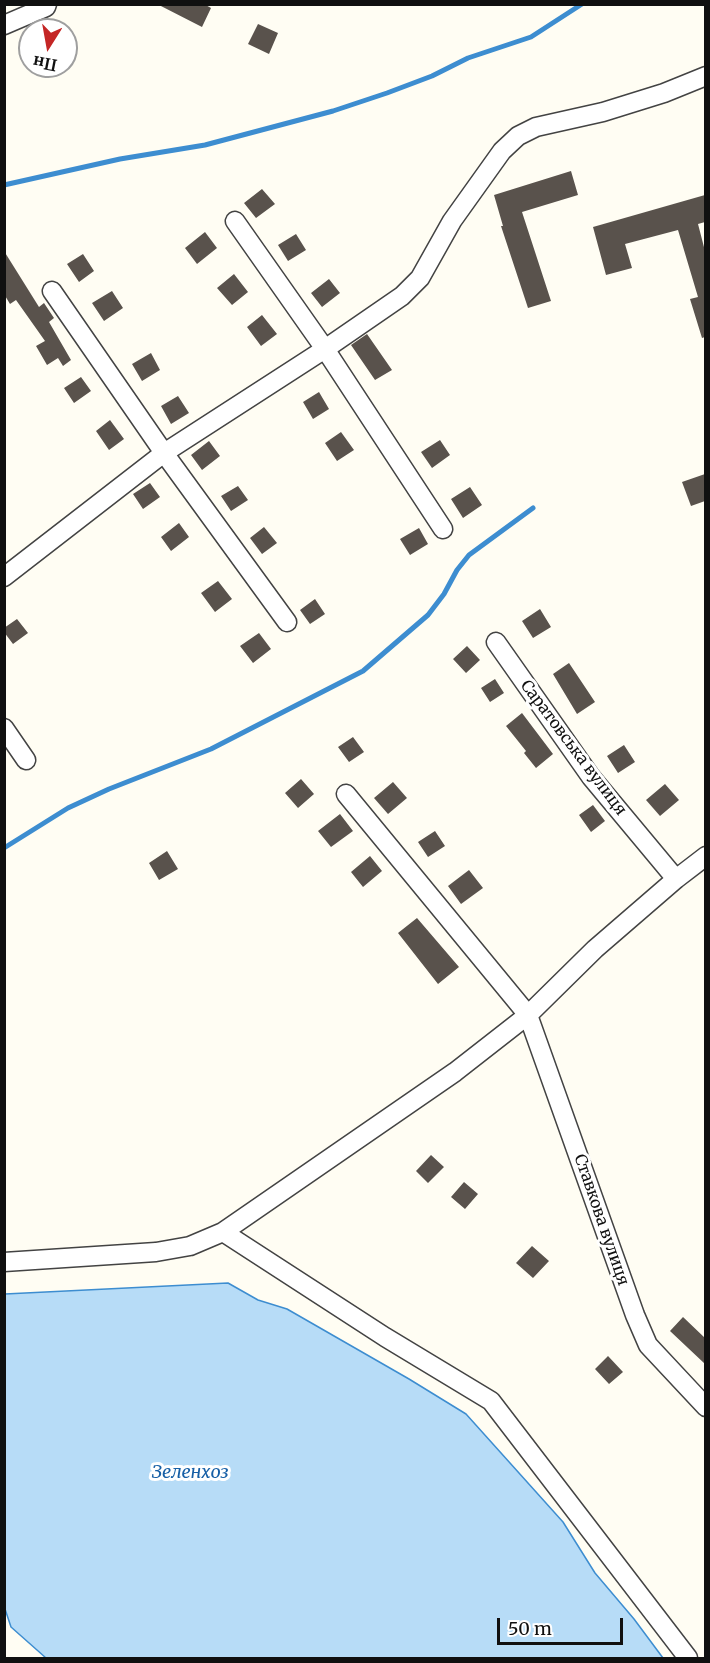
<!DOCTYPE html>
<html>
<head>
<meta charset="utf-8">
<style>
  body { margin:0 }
  #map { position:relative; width:710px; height:1663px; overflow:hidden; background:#fffdf3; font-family:Merriweather,serif }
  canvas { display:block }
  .frame { position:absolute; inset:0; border:6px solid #101010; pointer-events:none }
  .north { position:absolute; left:18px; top:18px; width:60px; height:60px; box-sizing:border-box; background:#fff; border:2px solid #9f9f9f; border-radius:50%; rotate:191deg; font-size:16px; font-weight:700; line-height:24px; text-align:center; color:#101010 }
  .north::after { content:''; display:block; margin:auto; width:21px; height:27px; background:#c42625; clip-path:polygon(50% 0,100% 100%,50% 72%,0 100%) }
  .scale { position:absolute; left:497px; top:1618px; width:126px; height:27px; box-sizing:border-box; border:3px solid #101010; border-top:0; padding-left:8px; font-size:18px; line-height:21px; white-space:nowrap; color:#101010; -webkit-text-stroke:4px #fff; paint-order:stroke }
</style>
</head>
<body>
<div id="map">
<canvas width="710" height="1663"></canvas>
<div class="frame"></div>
<div class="north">Пн</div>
<div class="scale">50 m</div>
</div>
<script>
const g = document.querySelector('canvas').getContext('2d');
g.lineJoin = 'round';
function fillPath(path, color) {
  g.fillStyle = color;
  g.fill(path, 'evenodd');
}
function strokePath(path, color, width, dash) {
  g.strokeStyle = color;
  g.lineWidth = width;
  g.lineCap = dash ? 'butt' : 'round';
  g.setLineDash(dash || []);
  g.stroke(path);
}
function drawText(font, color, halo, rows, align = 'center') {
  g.font = font + ' Merriweather,serif';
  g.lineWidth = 6;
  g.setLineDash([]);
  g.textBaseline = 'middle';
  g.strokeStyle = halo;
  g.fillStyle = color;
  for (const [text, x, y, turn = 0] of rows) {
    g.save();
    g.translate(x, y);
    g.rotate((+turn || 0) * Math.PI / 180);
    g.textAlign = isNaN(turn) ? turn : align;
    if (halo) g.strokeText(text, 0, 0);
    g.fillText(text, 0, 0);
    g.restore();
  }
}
const water = new Path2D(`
  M 228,1283 L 258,1300 L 287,1309 L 409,1379 L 466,1414 L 563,1522 L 595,1573 L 634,1619 L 663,1658 L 46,1658 L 11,1627 L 5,1609 L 5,1294 Z`);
fillPath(water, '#b7dcf7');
strokePath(water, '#3d8dd0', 1.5);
strokePath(new Path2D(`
  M 4,185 L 120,159 L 205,145 L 333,111 L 387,93 L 432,76 L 468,58 L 531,37 L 582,4
  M 4,848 L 68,808 L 109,789 L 211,749 L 363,671 L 428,615 L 444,594 L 457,570 L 469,555 L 533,508`), '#3d8dd0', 5);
fillPath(new Path2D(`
  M 157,4 L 204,4 L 211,8 L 202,27 Z
  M 258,24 L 278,33 L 269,54 L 248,44 Z
  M 571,171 L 578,195 L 522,212 L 551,301 L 528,308 L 501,226 L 503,226 L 494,195 Z
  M 262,189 L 275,204 L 256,218 L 244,203 Z
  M 705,195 L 705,222 L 698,224 L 705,251 L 705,337 L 702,338 L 690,299 L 698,297 L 678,230 L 625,244 L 632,268 L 606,275 L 593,227 Z
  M 205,232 L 217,248 L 197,264 L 185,248 Z
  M 296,234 L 306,250 L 288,261 L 278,245 Z
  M 4,251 L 39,307 L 44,303 L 54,318 L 49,322 L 71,360 L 63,366 L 58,358 L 47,365 L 36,346 L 45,341 L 16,300 L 10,304 L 4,294 Z
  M 83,254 L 94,271 L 79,282 L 67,264 Z
  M 234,274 L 248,292 L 232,305 L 217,288 Z
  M 329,279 L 340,293 L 322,307 L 311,293 Z
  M 112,291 L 123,308 L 104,321 L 92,303 Z
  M 262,315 L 277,334 L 261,346 L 247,327 Z
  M 367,334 L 392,370 L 375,380 L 351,345 Z
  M 151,353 L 160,370 L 142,381 L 132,364 Z
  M 81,377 L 91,391 L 74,403 L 64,388 Z
  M 319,392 L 329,409 L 313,419 L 303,402 Z
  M 178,396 L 189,413 L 171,424 L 161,406 Z
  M 110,420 L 124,439 L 109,450 L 96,431 Z
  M 341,432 L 354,450 L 337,461 L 325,443 Z
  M 440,440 L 450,455 L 432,468 L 421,452 Z
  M 209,441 L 220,456 L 202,470 L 191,455 Z
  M 705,474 L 705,501 L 691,506 L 682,482 Z
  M 150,483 L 160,497 L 143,509 L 133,494 Z
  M 238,486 L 248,500 L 231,511 L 221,496 Z
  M 470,487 L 482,505 L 463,518 L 451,499 Z
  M 179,523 L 189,537 L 171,551 L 161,537 Z
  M 264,527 L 277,543 L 262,554 L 250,538 Z
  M 419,528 L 428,544 L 410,555 L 400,539 Z
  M 218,581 L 232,599 L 215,612 L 201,593 Z
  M 315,599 L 325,614 L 310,624 L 300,610 Z
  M 540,609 L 551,627 L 533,638 L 522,621 Z
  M 17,619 L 28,633 L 13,644 L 4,632 L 4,628 Z
  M 259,633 L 271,649 L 253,663 L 240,646 Z
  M 467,646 L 480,660 L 466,673 L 453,659 Z
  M 569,663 L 595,702 L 577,714 L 553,674 Z
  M 495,679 L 504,693 L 490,702 L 481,688 Z
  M 522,713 L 553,754 L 536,768 L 524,753 L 526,751 L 506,726 Z
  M 353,737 L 364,752 L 349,762 L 338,747 Z
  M 624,745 L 635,762 L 618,773 L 607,756 Z
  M 301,779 L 314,794 L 298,808 L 285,793 Z
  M 393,782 L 407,798 L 388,814 L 374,798 Z
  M 665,784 L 679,800 L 660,816 L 646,800 Z
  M 593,805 L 605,821 L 591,832 L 579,815 Z
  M 340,814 L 353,831 L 331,847 L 318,831 Z
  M 435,831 L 445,846 L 428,857 L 418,842 Z
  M 167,851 L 178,869 L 159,880 L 149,863 Z
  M 370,856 L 382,871 L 363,887 L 351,872 Z
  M 469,870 L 483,888 L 461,904 L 448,886 Z
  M 417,918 L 459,967 L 438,984 L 398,933 Z
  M 431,1155 L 444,1167 L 428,1183 L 416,1171 Z
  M 464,1182 L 478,1194 L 465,1209 L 451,1197 Z
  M 532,1246 L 549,1261 L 533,1278 L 516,1263 Z
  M 683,1317 L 705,1338 L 705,1364 L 670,1331 Z
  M 608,1356 L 623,1372 L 609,1384 L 595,1369 Z`), '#59524c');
const minor = new Path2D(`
  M 4,25 L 46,7 L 47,4
  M 235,221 L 325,349 L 443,529
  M 52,291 L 164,453 L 287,622
  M 4,577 L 164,453 L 325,349 L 402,296 L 420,278 L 452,221 L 502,151 L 518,136 L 536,127 L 603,112 L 664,93 L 706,76
  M 496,642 L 591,777 L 676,879
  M 4,728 L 26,760
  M 346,794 L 528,1015 L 635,1315 L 648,1345 L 706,1407
  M 223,1232 L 385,1337 L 491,1401 L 688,1658
  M 4,1262 L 156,1252 L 190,1246 L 223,1232 L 455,1072 L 528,1015 L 595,949 L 676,879 L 706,856`);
strokePath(minor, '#434343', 21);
strokePath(minor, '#fff', 18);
drawText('16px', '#101010', '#fff', [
  ["Саратовська вулиця",573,748,53],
  ["Ставкова вулиця",601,1220,71]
]);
drawText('italic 18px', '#165fa6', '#fff', [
  ["Зеленхоз",190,1473]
]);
</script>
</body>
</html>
